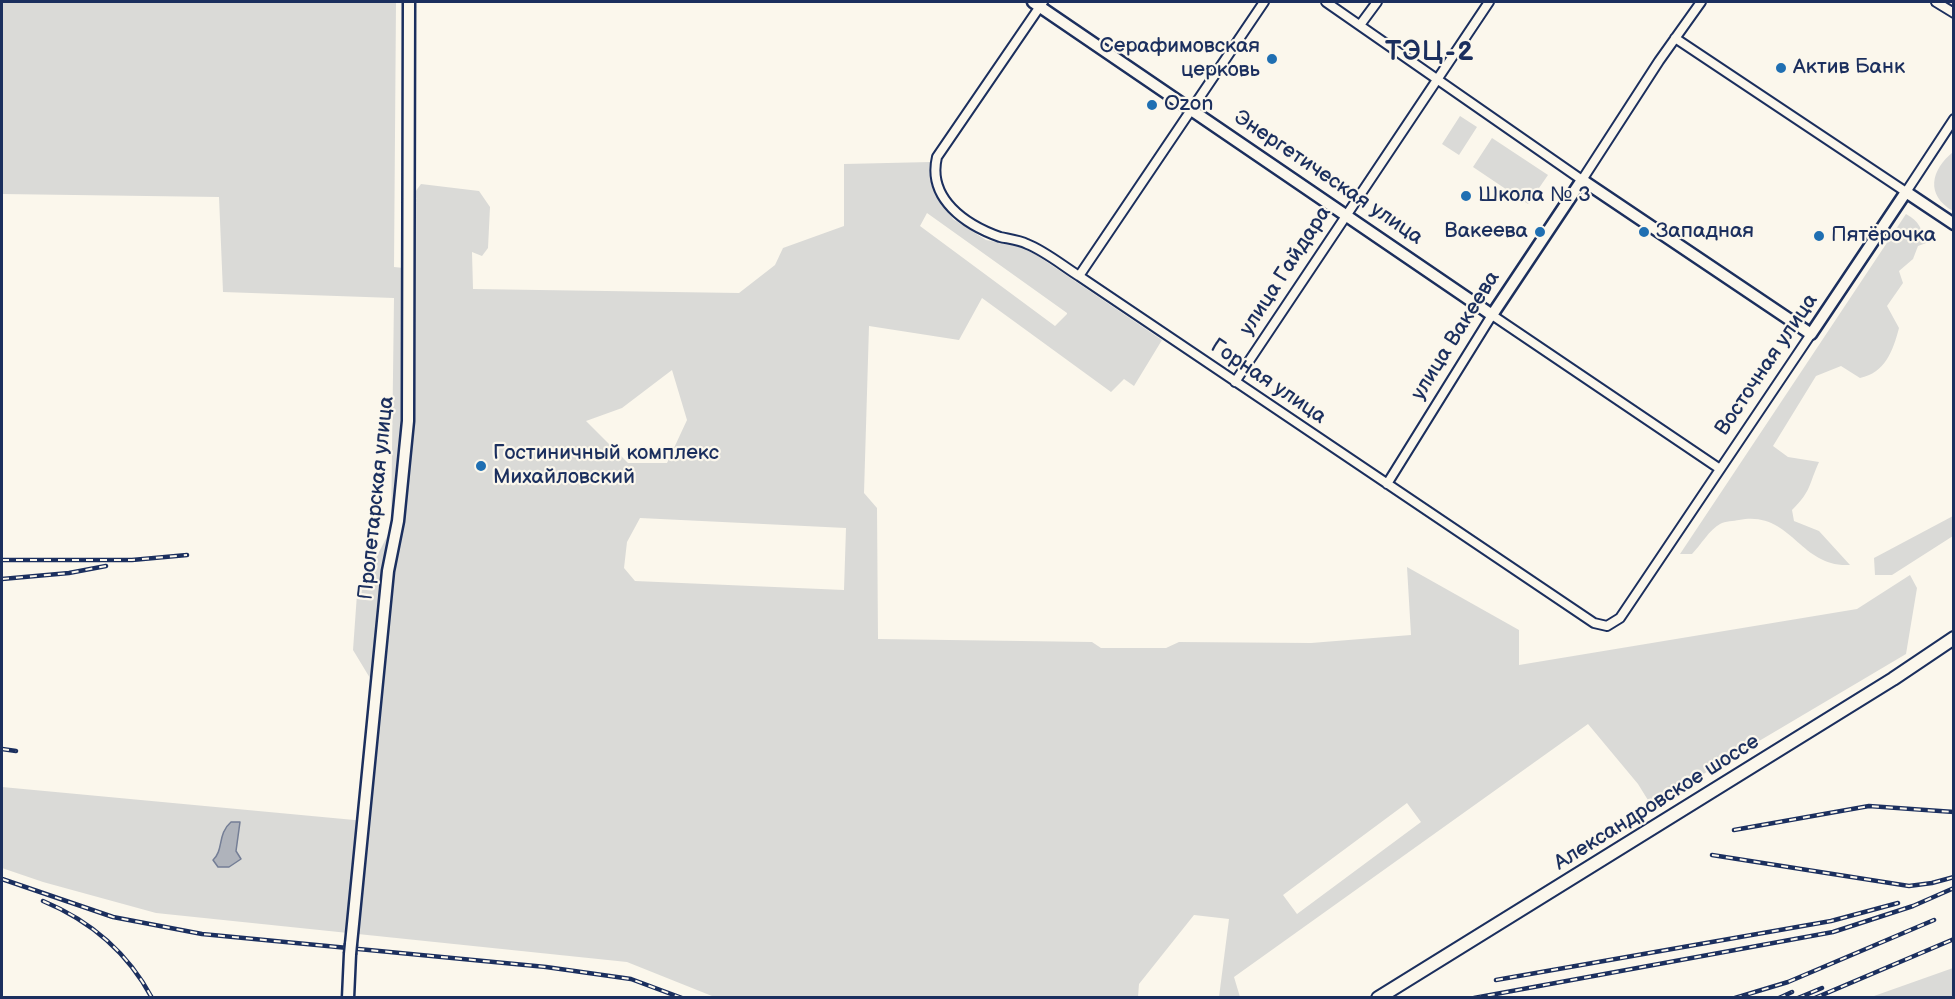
<!DOCTYPE html>
<html>
<head>
<meta charset="utf-8">
<style>
  body { margin:0 }
  #map { position:relative; width:1955px; height:999px; overflow:hidden; background:#fbf7ec; font-family:"Balsamiq Sans",sans-serif }
  canvas { display:block }
  .frame { position:absolute; inset:0; border:3px solid #1b2f5e; pointer-events:none }
</style>
</head>
<body>
<div id="map">
<canvas width="1955" height="999"></canvas>
<div class="frame"></div>
</div>
<script>
const g = document.querySelector('canvas').getContext('2d');
g.lineJoin = 'round';
function fillPath(path, color) {
  g.fillStyle = color;
  g.fill(path, 'evenodd');
}
function strokePath(path, color, width, dash) {
  g.strokeStyle = color;
  g.lineWidth = width;
  g.lineCap = dash ? 'butt' : 'round';
  g.setLineDash(dash || []);
  g.stroke(path);
}
function drawText(font, color, halo, rows, align = 'center') {
  g.font = font + ' "Balsamiq Sans",sans-serif';
  g.lineWidth = 4.5;
  g.setLineDash([]);
  g.textBaseline = 'middle';
  g.strokeStyle = halo;
  g.fillStyle = color;
  for (const [text, x, y, turn = 0] of rows) {
    g.save();
    g.translate(x, y);
    g.rotate((+turn || 0) * Math.PI / 180);
    g.textAlign = isNaN(turn) ? turn : align;
    if (halo) g.strokeText(text, 0, 0);
    g.fillText(text, 0, 0);
    g.restore();
  }
}
fillPath(new Path2D(`
  M 2,2 L 396,2 L 394,267 L 413,269 L 415,192 L 421,184 L 479,191 L 490,207 L 488,248 L 482,256 L 472,252 L 473,289 L 739,293 L 775,265 L 783,248 L 844,226 L 844,164 L 931,162 L 932,184 L 953,219 L 986,240 L 1017,246 L 1035,254 L 1162,340 L 1134,386 L 1124,379 L 1111,392 L 982,298 L 959,340 L 869,326 L 864,493 L 877,508 L 878,639 L 1092,642 L 1101,648 L 1166,648 L 1179,642 L 1311,643 L 1411,635 L 1407,567 L 1519,630 L 1519,665 L 1857,609 L 1910,575 L 1917,588 L 1906,654 L 1651,805 L 1638,784 L 1588,724 L 1234,977 L 1240,997 L 1219,997 L 1229,919 L 1194,915 L 1139,984 L 1138,997 L 717,998 L 627,962 L 156,913 L 43,882 L 2,868 L 2,787 L 365,821 L 376,688 L 353,650 L 357,594 L 391,529 L 394,298 L 223,292 L 219,197 L 2,194 ZM 927,213 L 1067,313 L 1067,314 L 1055,326 L 920,226 ZM 672,370 L 687,420 L 667,463 L 628,463 L 586,421 L 622,408 ZM 640,518 L 846,528 L 844,590 L 635,581 L 624,568 L 627,542 ZM 1407,803 L 1421,822 L 1297,914 L 1283,895 Z
  M 1460,116 L 1477,127 L 1459,155 L 1442,144 Z
  M 1492,138 L 1548,175 L 1528,204 L 1473,167 Z
  M 1953,152 L 1953,211 C 1925,195 1931,170 1953,152 Z
  M 1906,214 C 1919,221 1922,229 1926,243 L 1918,246 L 1913,259 L 1899,271 L 1903,283 L 1887,306 L 1899,328 C 1893,351 1885,373 1860,378 L 1841,366 L 1816,376 L 1773,446 L 1788,457 L 1819,462 C 1808,486 1812,490 1792,510 L 1794,521 L 1819,531 L 1850,565 C 1799,568 1792,510 1739,520 C 1734,521 1725,521 1720,524 C 1710,529 1700,546 1692,554 L 1680,554 Z
  M 1953,516 L 1953,536 L 1892,575 L 1875,575 L 1874,558 Z
  M 1953,968 L 1953,997 L 1869,997 L 1874,996 Z`), '#dadad7');
const water = new Path2D(`
  M 231,822 L 240,822 L 236,851 L 241,859 L 229,867 L 218,867 L 213,860 C 224,850 217,834 231,822 Z`);
fillPath(water, '#afb3bb');
strokePath(water, '#747e96', 1.5);
const street = new Path2D(`
  M 1043,2 L 937,157 C 927,199 966,225 1000,237 C 1009,239 1019,240 1027,244 C 1045,251 1063,266 1079,276 L 1594,623 L 1607,626 L 1620,618 L 1811,334
  M 1326,2 L 1582,180 L 1659,61 L 1701,2
  M 1936,2 L 1954,13
  M 1360,25 L 1377,2
  M 1675,38 L 1906,192 L 1954,119
  M 1079,276 L 1264,2
  M 1235,382 L 1489,2
  M 1387,484 L 1492,315 L 1720,469`);
const secondary = new Path2D(`
  M 1033,2 L 1492,315 L 1582,180 L 1811,334 L 1906,192 L 1954,224
  M 351,944 L 388,571 L 398,521 L 408,421 L 409,2
  M 348,998 L 350,954`);
const primary = new Path2D(`
  M 1378,998 L 1893,679 L 1954,638`);
strokePath(street, '#1b2f5e', 12);
strokePath(secondary, '#1b2f5e', 15);
strokePath(primary, '#1b2f5e', 16);
strokePath(street, '#fbf7ec', 8);
strokePath(secondary, '#fbf7ec', 10);
strokePath(primary, '#fbf7ec', 12);
const rail = new Path2D(`
  M 2,560 L 132,560 L 187,555
  M 2,579 L 69,573 L 106,566
  M 2,749 L 16,751
  M 1734,830 L 1869,806 L 1954,812
  M 1712,855 L 1909,886 L 1932,883 L 1954,877
  M 2,879 L 113,917 L 202,934 L 546,967 L 631,979 L 682,998
  M 43,901 C 91,921 128,953 152,998
  M 1496,980 L 1831,921 L 1898,903
  M 1474,998 L 1833,932 L 1913,906 L 1954,888
  M 1735,998 L 1788,982 L 1934,920
  M 1779,998 L 1792,992
  M 1798,998 L 1822,988
  M 1815,998 L 1954,939`);
strokePath(rail, '#1b2f5e', 4.5);
strokePath(rail, '#fbf7ec', 2, [7]);
const secondaryBridge = new Path2D(`
  M 350,954 L 351,944`);
strokePath(secondaryBridge, '#1b2f5e', 15, []);
strokePath(secondaryBridge, '#fbf7ec', 10);
for (const [x, y, r, color] of [
  [1272,59,6,"#1f6fb2"],
  [1781,68,6,"#1f6fb2"],
  [1152,105,6,"#1f6fb2"],
  [1466,196,6,"#1f6fb2"],
  [1540,232,6,"#1f6fb2"],
  [1644,232,6,"#1f6fb2"],
  [1819,236,6,"#1f6fb2"],
  [481,466,6,"#1f6fb2"]
]) {
  const dot = new Path2D();
  dot.arc(x, y, r, 0, 2 * Math.PI);
  g.fillStyle = color;
  g.fill(dot);
  strokePath(dot, '#fbf7ec', 2);
}
drawText('21px', '#1b2f5e', '#fbf7ec', [
  ["Серафимовская",1260,47,"right"],
  ["церковь",1260,71,"right"],
  ["Актив Банк",1793,68],
  ["Ozon",1164,105],
  ["Школа № 3",1478,196],
  ["Вакеева",1528,232,"right"],
  ["Западная",1656,232],
  ["Пятёрочка",1831,236],
  ["Гостиничный комплекс",493,454],
  ["Михайловский",493,478]
], 'left');
drawText('21px', '#1b2f5e', '#fbf7ec', [
  ["Энергетическая улица",1328,178,34],
  ["улица Гайдара",1286,271,-57],
  ["улица Вакеева",1456,336,-58],
  ["Восточная улица",1767,365,-56],
  ["Горная улица",1268,382,34],
  ["Пролетарская улица",377,498,-84],
  ["Александровское шоссе",1657,803,-32]
]);
g.letterSpacing = '1.5px';
drawText('bold 27px', '#1b2f5e', '#fbf7ec', [
  ["ТЭЦ-2",1430,53]
]);
g.letterSpacing = '0px';
</script>
</body>
</html>
